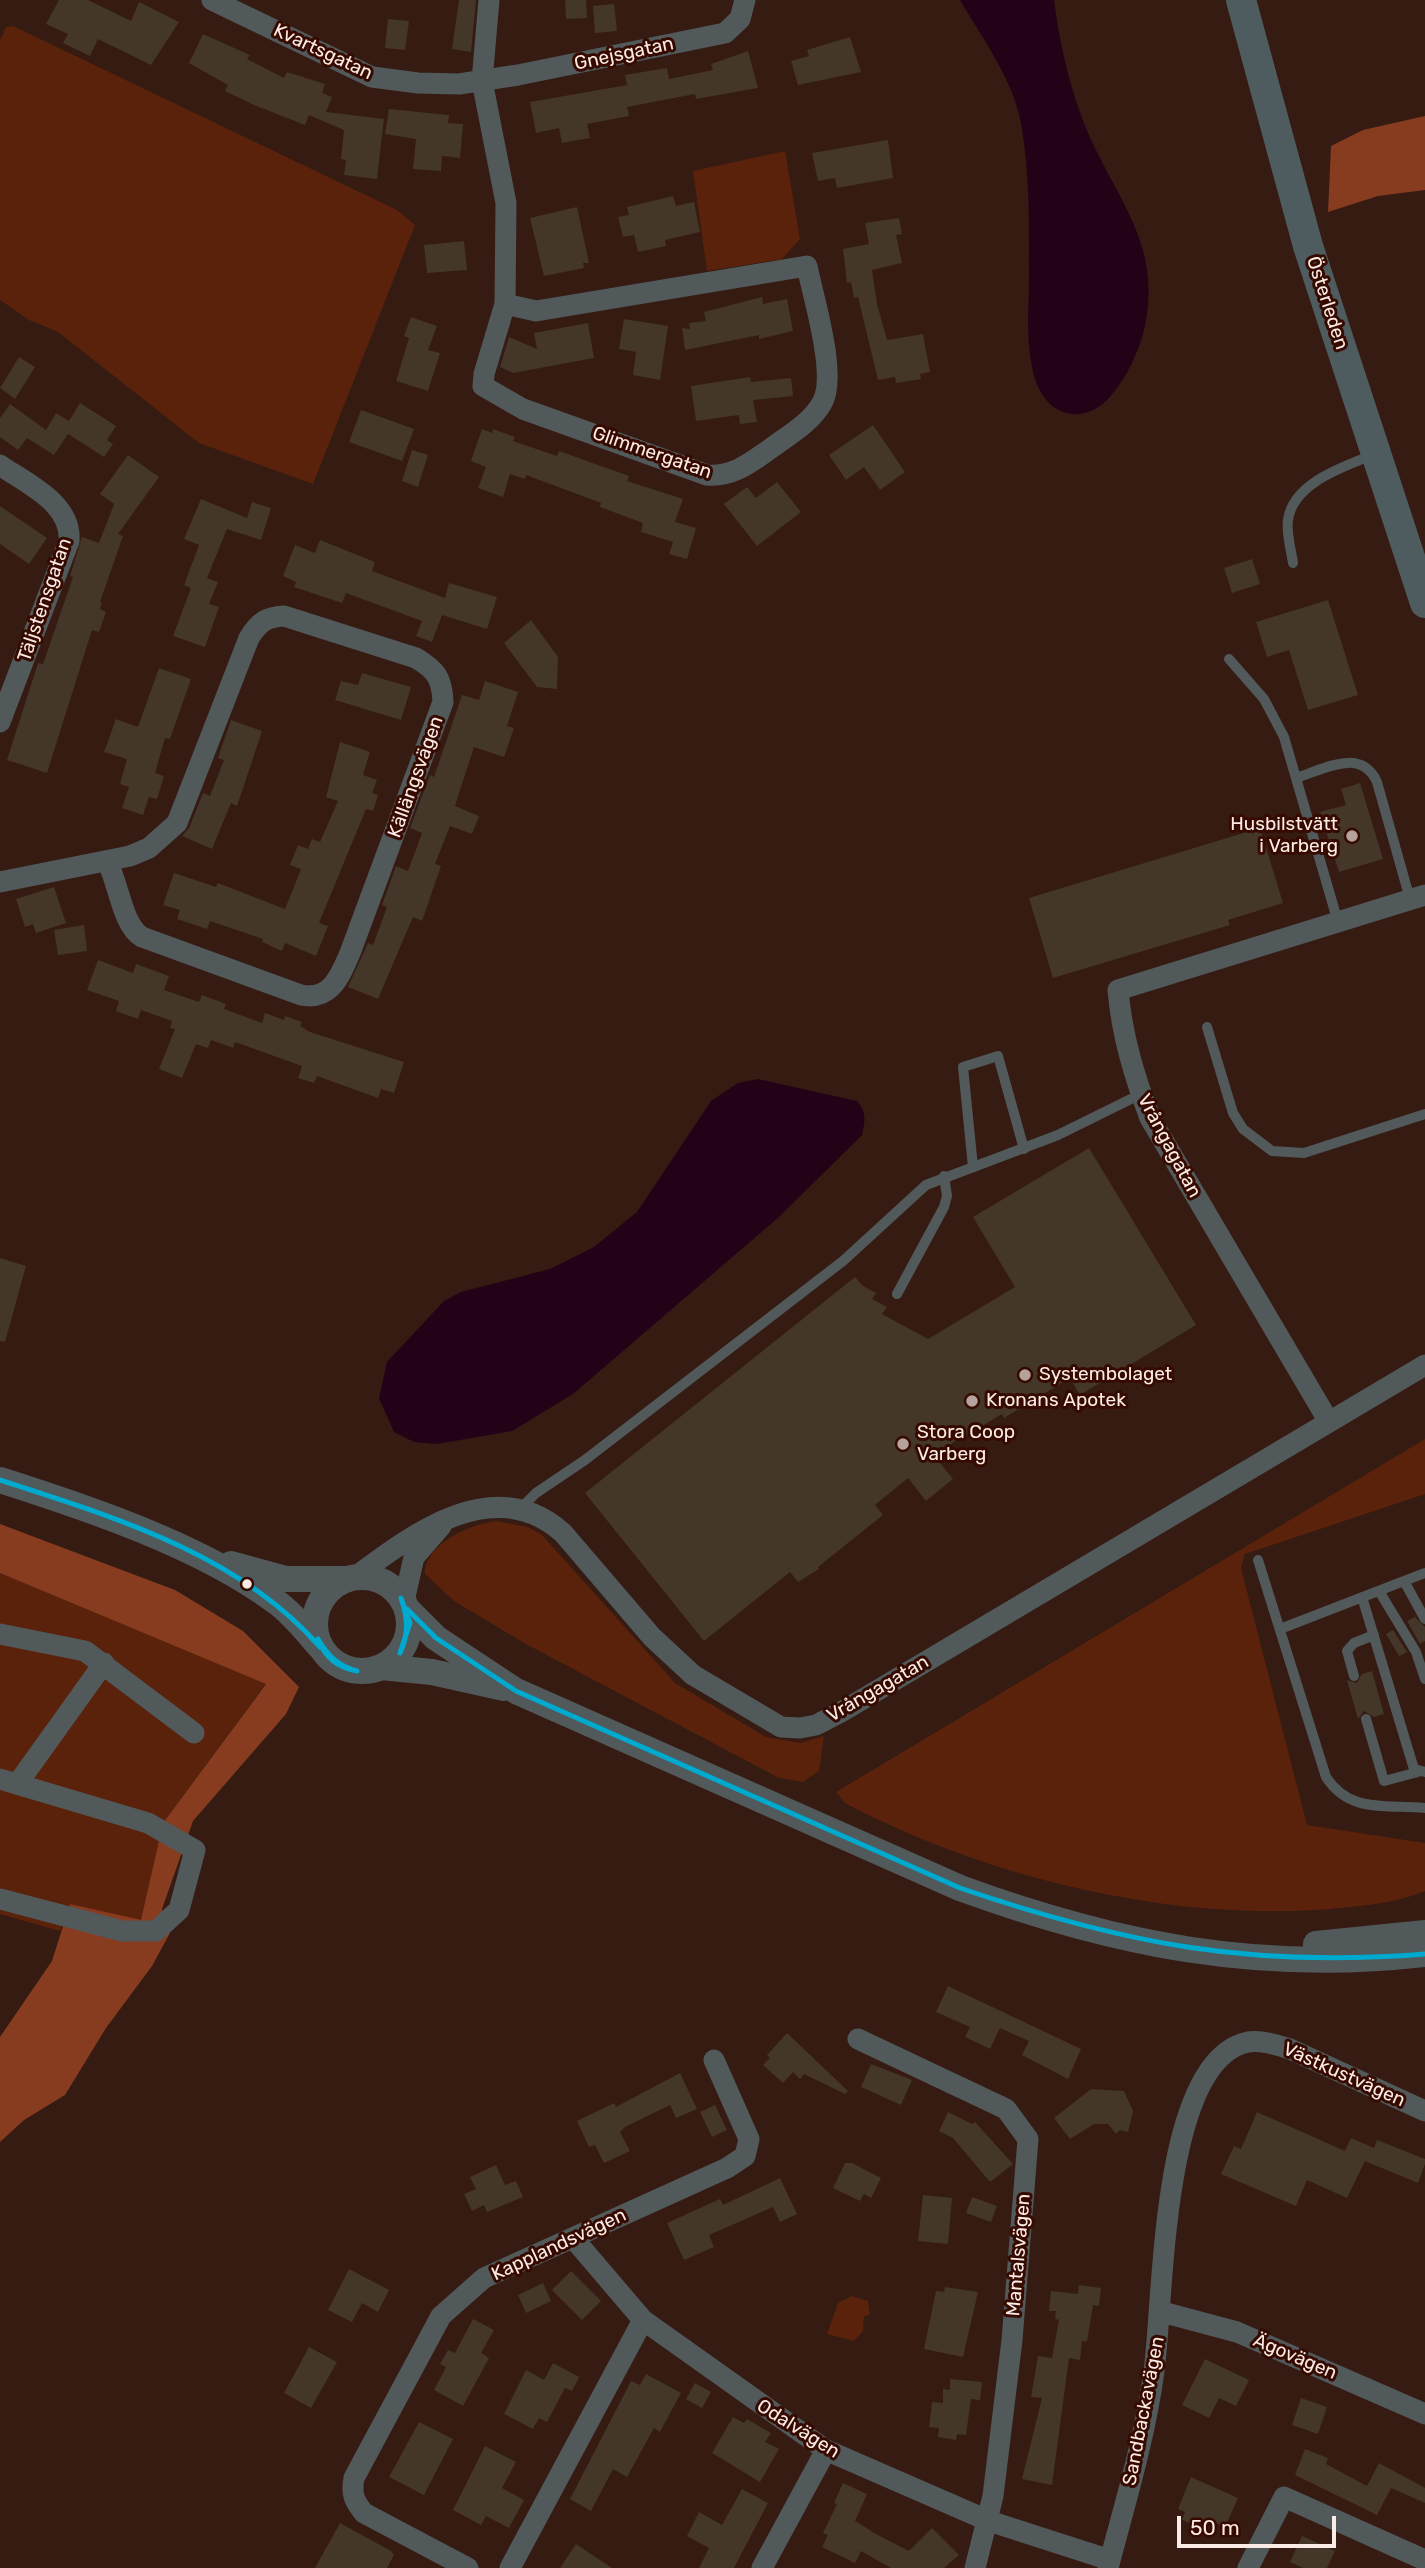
<!DOCTYPE html>
<html>
<head>
<meta charset="utf-8">
<style>
  body { margin:0 }
  #map { position:relative; width:1425px; height:2568px; overflow:hidden; background:#351b12; font-family:Rubik,sans-serif }
  canvas { display:block }
  .scale { position:absolute; left:1177px; top:2516px; width:159px; height:32px; box-sizing:border-box; border:4px solid #fbebe6; border-top:0; padding-left:9px; font-size:21px; line-height:24px; white-space:nowrap; color:#fbebe6; -webkit-text-stroke:5px #370a00; paint-order:stroke }
</style>
</head>
<body>
<div id="map">
<canvas width="1425" height="2568"></canvas>
<div class="scale">50 m</div>
</div>
<script>
const g = document.querySelector('canvas').getContext('2d');
g.lineJoin = 'round';
function fillPath(path, color) {
  g.fillStyle = color;
  g.fill(path, 'evenodd');
}
function strokePath(path, color, width, dash) {
  g.strokeStyle = color;
  g.lineWidth = width;
  g.lineCap = dash ? 'butt' : 'round';
  g.setLineDash(dash || []);
  g.stroke(path);
}
function drawText(font, color, halo, rows, align = 'center') {
  g.font = font + ' Rubik,sans-serif';
  g.lineWidth = 6;
  g.setLineDash([]);
  g.textBaseline = 'middle';
  g.strokeStyle = halo;
  g.fillStyle = color;
  for (const [text, x, y, turn = 0] of rows) {
    g.save();
    g.translate(x, y);
    g.rotate((+turn || 0) * Math.PI / 180);
    g.textAlign = isNaN(turn) ? turn : align;
    if (halo) g.strokeText(text, 0, 0);
    g.fillText(text, 0, 0);
    g.restore();
  }
}
fillPath(new Path2D(`
  M 13,26 L 397,210 L 415,225 L 313,484 L 199,443 L 58,332 L 29,320 L 0,300 L 0,40 L 6,27 Z
  M 785,151 L 800,239 L 782,259 L 707,271 L 693,171 Z
  M 1425,1439 L 1425,1494 L 1245,1554 L 1241,1568 L 1307,1825 L 1425,1843 L 1425,1891 C 1391,1905 1352,1907 1316,1910 C 1159,1919 983,1876 845,1803 L 836,1792 Z
  M 496,1521 L 528,1527 L 542,1535 L 675,1683 L 766,1737 L 801,1743 L 824,1736 L 819,1771 L 803,1782 L 779,1778 L 524,1643 L 454,1601 L 425,1574 C 424,1544 471,1524 496,1521 Z
  M 0,1573 L 266,1683 L 163,1823 L 141,1921 L 70,1904 L 60,1931 L 0,1914 Z
  M 852,2296 L 868,2301 L 870,2314 L 864,2317 L 863,2331 L 854,2341 L 827,2334 L 838,2303 Z`), '#5a220b');
fillPath(new Path2D(`
  M 1425,116 L 1425,190 L 1378,196 L 1328,212 L 1331,146 L 1363,130 Z
  M 0,1524 L 175,1590 L 243,1631 L 299,1687 L 286,1714 L 193,1821 L 162,1909 L 170,1933 L 152,1966 L 106,2028 L 65,2095 L 24,2120 L 0,2142 L 0,2037 L 52,1961 L 70,1904 L 141,1920 L 163,1823 L 266,1684 L 0,1573 Z`), '#873c1f');
fillPath(new Path2D(`
  M 960,0 L 1054,0 C 1060,46 1070,90 1088,133 C 1118,201 1162,246 1145,326 C 1139,352 1126,380 1107,400 C 1091,416 1067,420 1050,404 C 1039,394 1033,376 1031,361 C 1026,334 1029,304 1029,276 C 1029,226 1030,173 1021,123 C 1013,79 982,38 960,0 Z
  M 758,1079 L 857,1101 C 867,1113 865,1121 862,1135 L 779,1217 L 573,1394 L 512,1431 L 437,1444 L 414,1442 L 394,1432 L 379,1398 L 387,1362 L 444,1301 L 461,1292 L 550,1269 L 594,1247 L 637,1212 L 711,1101 L 738,1083 Z`), '#230217');
fillPath(new Path2D(`
  M 59,0 L 88,0 L 131,21 L 139,2 L 179,22 L 151,65 L 98,39 L 90,56 L 63,43 L 68,34 L 46,24 Z
  M 459,0 L 476,0 L 471,52 L 452,49 Z
  M 565,0 L 586,0 L 587,18 L 566,19 Z
  M 614,4 L 617,31 L 595,33 L 593,6 Z
  M 388,19 L 409,21 L 405,50 L 385,48 Z
  M 203,34 L 250,55 L 247,59 L 284,78 L 287,72 L 325,84 L 322,93 L 332,97 L 326,112 L 384,119 L 377,179 L 344,175 L 346,160 L 341,159 L 344,130 L 309,115 L 305,125 L 254,105 L 225,91 L 228,85 L 189,63 Z
  M 850,37 L 861,72 L 798,85 L 791,61 L 809,56 L 807,50 Z
  M 748,51 L 758,88 L 696,99 L 695,94 L 627,107 L 629,116 L 587,124 L 590,138 L 562,143 L 559,128 L 536,133 L 530,102 L 627,85 L 625,75 L 667,68 L 669,79 L 713,70 L 711,64 Z
  M 389,109 L 449,115 L 448,123 L 463,124 L 460,158 L 442,156 L 441,171 L 413,169 L 416,139 L 385,134 Z
  M 888,140 L 893,178 L 837,188 L 835,178 L 818,181 L 812,153 Z
  M 673,196 L 676,206 L 694,202 L 700,232 L 665,240 L 666,246 L 638,252 L 634,235 L 623,237 L 618,217 L 629,215 L 627,207 Z
  M 577,207 L 589,263 L 583,263 L 584,268 L 544,276 L 530,218 Z
  M 899,218 L 902,234 L 896,235 L 902,263 L 872,270 L 877,304 L 887,340 L 923,334 L 930,372 L 920,374 L 921,379 L 896,383 L 895,377 L 878,380 L 858,297 L 854,298 L 851,282 L 847,283 L 843,249 L 869,244 L 865,223 Z
  M 464,241 L 467,270 L 427,273 L 424,245 Z
  M 762,297 L 763,304 L 787,299 L 793,331 L 759,339 L 759,335 L 685,350 L 682,328 L 690,329 L 689,323 L 706,321 L 704,312 Z
  M 411,317 L 437,326 L 428,350 L 440,353 L 428,391 L 396,381 L 409,338 L 404,336 Z
  M 624,319 L 668,326 L 660,380 L 633,375 L 636,352 L 619,349 Z
  M 588,323 L 594,358 L 513,373 L 500,367 L 509,337 L 537,349 L 534,333 Z
  M 19,357 L 35,367 L 15,399 L 0,388 Z
  M 750,377 L 751,382 L 791,378 L 793,396 L 753,400 L 757,422 L 740,424 L 739,415 L 696,421 L 691,386 Z
  M 80,403 L 116,426 L 107,440 L 113,444 L 104,457 L 68,434 L 54,455 L 27,438 L 18,450 L 0,437 L 0,418 L 10,404 L 46,430 L 56,413 L 69,421 Z
  M 361,410 L 414,429 L 402,461 L 349,442 Z
  M 873,425 L 905,472 L 880,490 L 864,467 L 846,480 L 829,455 Z
  M 482,429 L 492,433 L 493,429 L 515,437 L 513,441 L 557,456 L 559,451 L 629,476 L 627,481 L 683,499 L 675,522 L 696,528 L 687,559 L 669,554 L 673,542 L 641,532 L 643,523 L 600,507 L 601,503 L 526,475 L 525,479 L 510,474 L 503,497 L 478,488 L 486,467 L 471,461 Z
  M 412,450 L 428,455 L 418,487 L 402,481 Z
  M 128,455 L 159,477 L 118,534 L 123,536 L 100,602 L 102,603 L 100,609 L 106,612 L 99,632 L 92,630 L 47,773 L 7,760 L 38,663 L 43,664 L 73,577 L 70,576 L 82,537 L 99,543 L 114,504 L 100,494 Z
  M 777,482 L 801,512 L 757,546 L 724,504 L 747,487 L 756,498 Z
  M 201,499 L 247,518 L 252,502 L 271,508 L 261,540 L 227,529 L 207,578 L 218,582 L 209,604 L 219,607 L 205,647 L 173,636 L 191,588 L 184,585 L 199,545 L 184,539 Z
  M 0,506 L 47,538 L 29,564 L 0,544 Z
  M 320,540 L 375,562 L 372,571 L 445,598 L 449,583 L 497,597 L 487,629 L 442,615 L 432,642 L 416,636 L 422,621 L 346,593 L 342,603 L 294,587 L 296,582 L 283,576 L 295,545 L 315,553 Z
  M 1252,559 L 1260,584 L 1232,593 L 1224,568 Z
  M 1328,600 L 1358,695 L 1308,710 L 1289,650 L 1267,657 L 1256,622 Z
  M 531,620 L 558,657 L 557,689 L 537,687 L 504,643 Z
  M 159,668 L 191,679 L 170,739 L 165,738 L 155,773 L 164,776 L 157,799 L 149,797 L 143,815 L 122,808 L 129,787 L 120,784 L 127,759 L 104,752 L 116,719 L 138,727 Z
  M 362,673 L 411,687 L 401,720 L 335,700 L 341,681 L 358,685 Z
  M 485,681 L 518,692 L 507,726 L 514,728 L 504,757 L 474,747 L 461,787 L 455,806 L 479,816 L 472,834 L 450,826 L 435,864 L 441,866 L 422,921 L 413,917 L 378,999 L 348,987 L 368,943 L 373,945 L 387,907 L 382,905 L 396,866 L 408,871 L 422,833 L 410,828 L 430,775 L 434,777 L 462,695 L 479,700 Z
  M 231,720 L 262,731 L 237,806 L 231,803 L 212,849 L 182,836 L 189,828 L 203,793 L 210,796 L 224,760 L 218,758 Z
  M 340,742 L 370,752 L 363,775 L 377,780 L 372,793 L 378,795 L 373,811 L 366,809 L 319,923 L 328,926 L 316,956 L 285,943 L 282,951 L 262,942 L 263,939 L 210,921 L 207,929 L 177,919 L 180,910 L 163,905 L 174,873 L 216,887 L 218,883 L 285,909 L 301,869 L 290,865 L 298,845 L 308,849 L 312,839 L 320,842 L 338,801 L 326,797 Z
  M 1360,783 L 1383,859 L 1339,872 L 1320,812 L 1346,805 L 1341,789 Z
  M 1260,828 L 1283,903 L 1228,920 L 1230,925 L 1053,978 L 1029,898 Z
  M 54,887 L 66,923 L 36,933 L 33,924 L 25,927 L 16,899 Z
  M 84,925 L 87,951 L 58,955 L 54,930 Z
  M 98,960 L 133,973 L 136,964 L 169,976 L 164,990 L 199,1002 L 202,995 L 226,1004 L 224,1009 L 262,1023 L 265,1013 L 284,1020 L 285,1016 L 302,1022 L 300,1026 L 310,1032 L 404,1062 L 394,1093 L 381,1089 L 378,1098 L 317,1076 L 314,1083 L 298,1078 L 302,1066 L 235,1042 L 233,1048 L 211,1040 L 208,1048 L 196,1044 L 182,1078 L 159,1069 L 175,1029 L 170,1028 L 172,1021 L 141,1010 L 138,1019 L 116,1011 L 119,1001 L 87,990 Z
  M 1089,1148 L 1196,1325 L 1080,1395 L 1070,1378 L 1004,1418 L 1002,1414 L 967,1435 L 965,1433 L 935,1457 L 953,1479 L 926,1501 L 908,1478 L 875,1505 L 883,1515 L 818,1567 L 819,1569 L 798,1582 L 790,1572 L 704,1641 L 585,1493 L 855,1277 L 863,1286 L 876,1293 L 872,1299 L 887,1307 L 882,1314 L 928,1339 L 1015,1287 L 973,1217 Z
  M 0,1258 L 26,1266 L 5,1342 L 0,1341 Z
  M 1415,1617 L 1425,1627 L 1425,1641 L 1420,1644 L 1407,1621 Z
  M 1393,1630 L 1407,1652 L 1399,1656 L 1386,1634 Z
  M 1372,1671 L 1384,1714 L 1374,1717 L 1364,1711 L 1358,1719 L 1347,1680 L 1357,1683 L 1362,1674 Z
  M 948,1986 L 1081,2049 L 1068,2079 L 1022,2055 L 1029,2041 L 1000,2028 L 990,2049 L 965,2037 L 970,2027 L 936,2012 Z
  M 787,2033 L 848,2091 L 845,2094 L 804,2074 L 800,2079 L 793,2072 L 783,2083 L 763,2065 L 770,2058 L 767,2055 Z
  M 871,2064 L 912,2080 L 901,2105 L 861,2087 Z
  M 680,2073 L 697,2109 L 676,2118 L 670,2105 L 625,2127 L 620,2132 L 630,2151 L 604,2163 L 595,2145 L 589,2147 L 577,2121 L 614,2103 L 616,2107 Z
  M 1091,2089 L 1124,2091 L 1133,2111 L 1128,2132 L 1120,2130 L 1116,2134 L 1108,2124 L 1094,2124 L 1070,2139 L 1054,2118 Z
  M 715,2105 L 727,2130 L 712,2137 L 700,2112 Z
  M 948,2112 L 972,2124 L 975,2122 L 1013,2164 L 990,2182 L 953,2138 L 939,2131 Z
  M 1257,2112 L 1345,2151 L 1351,2138 L 1374,2148 L 1377,2140 L 1425,2159 L 1425,2164 L 1418,2183 L 1365,2161 L 1347,2198 L 1307,2180 L 1296,2206 L 1221,2174 L 1234,2146 L 1241,2149 Z
  M 845,2163 L 852,2163 L 881,2178 L 871,2198 L 864,2194 L 860,2201 L 833,2188 Z
  M 496,2165 L 505,2185 L 516,2181 L 523,2197 L 487,2212 L 484,2205 L 472,2211 L 464,2194 L 476,2189 L 470,2177 Z
  M 780,2178 L 797,2214 L 780,2222 L 773,2207 L 709,2235 L 714,2247 L 684,2260 L 667,2223 L 720,2199 L 723,2205 Z
  M 923,2195 L 952,2198 L 948,2244 L 918,2241 Z
  M 972,2197 L 997,2206 L 991,2222 L 966,2213 Z
  M 349,2269 L 389,2290 L 378,2312 L 362,2303 L 352,2322 L 328,2310 Z
  M 571,2271 L 601,2301 L 582,2320 L 552,2290 Z
  M 543,2283 L 551,2301 L 526,2313 L 518,2295 Z
  M 1079,2285 L 1101,2288 L 1099,2306 L 1093,2305 L 1087,2342 L 1082,2341 L 1080,2360 L 1069,2358 L 1052,2485 L 1022,2479 L 1042,2398 L 1031,2397 L 1038,2356 L 1052,2358 L 1059,2320 L 1055,2319 L 1056,2311 L 1049,2311 L 1051,2291 L 1078,2294 Z
  M 945,2287 L 978,2292 L 963,2357 L 924,2349 L 936,2291 L 944,2292 Z
  M 473,2319 L 494,2330 L 481,2353 L 489,2358 L 463,2406 L 434,2390 L 446,2367 L 440,2364 L 448,2350 L 455,2353 Z
  M 309,2347 L 337,2362 L 311,2408 L 284,2393 Z
  M 1205,2359 L 1249,2380 L 1236,2406 L 1219,2398 L 1209,2418 L 1182,2405 Z
  M 553,2363 L 579,2377 L 572,2391 L 565,2388 L 547,2422 L 539,2418 L 533,2429 L 504,2414 L 526,2370 L 544,2380 Z
  M 646,2374 L 681,2393 L 660,2432 L 654,2428 L 627,2477 L 613,2469 L 591,2511 L 570,2499 L 631,2381 L 640,2385 Z
  M 950,2379 L 982,2382 L 980,2400 L 971,2399 L 966,2435 L 957,2434 L 956,2440 L 938,2437 L 939,2428 L 929,2427 L 932,2402 L 943,2403 L 943,2389 L 950,2390 Z
  M 695,2383 L 711,2392 L 702,2408 L 686,2399 Z
  M 1301,2398 L 1327,2407 L 1318,2434 L 1292,2425 Z
  M 733,2417 L 744,2423 L 747,2419 L 771,2433 L 765,2442 L 779,2449 L 760,2482 L 712,2453 Z
  M 419,2422 L 453,2439 L 424,2495 L 389,2477 Z
  M 485,2446 L 516,2462 L 502,2488 L 524,2500 L 509,2528 L 486,2516 L 481,2525 L 453,2510 Z
  M 1305,2449 L 1328,2458 L 1326,2464 L 1367,2486 L 1379,2463 L 1425,2488 L 1425,2503 L 1391,2488 L 1377,2515 L 1295,2475 Z
  M 1191,2477 L 1238,2498 L 1225,2527 L 1206,2519 L 1202,2528 L 1182,2520 L 1185,2512 L 1178,2509 Z
  M 843,2483 L 867,2494 L 855,2521 L 876,2534 L 909,2551 L 932,2528 L 959,2555 L 944,2568 L 891,2568 L 861,2551 L 855,2563 L 822,2547 L 828,2535 L 823,2533 L 837,2504 L 834,2503 Z
  M 742,2489 L 768,2503 L 734,2568 L 699,2568 L 709,2548 L 687,2536 L 699,2512 L 722,2525 Z
  M 340,2523 L 391,2551 L 394,2555 L 387,2568 L 315,2568 Z
  M 1302,2536 L 1335,2551 L 1327,2568 L 1303,2568 L 1290,2562 Z
  M 576,2544 L 612,2568 L 560,2568 Z`), '#443629');
strokePath(new Path2D(`
  M 1293,563 C 1291,549 1286,533 1288,520 C 1293,482 1346,466 1375,454
  M 1229,659 L 1264,699 L 1284,737 L 1338,922
  M 1296,778 C 1324,769 1361,747 1377,782 L 1410,899
  M 1207,1027 L 1233,1113 L 1243,1129 L 1272,1151 L 1304,1153 L 1425,1114
  M 973,1167 L 963,1067 L 998,1056 L 1024,1149
  M 897,1294 L 944,1207 L 947,1196 L 944,1176
  M 520,1509 L 536,1493 L 585,1460 L 843,1261 L 926,1185 L 1058,1135 L 1141,1094
  M 1258,1560 L 1326,1777 C 1350,1814 1386,1804 1425,1808
  M 1404,1581 L 1425,1619
  M 1379,1591 L 1416,1652 L 1425,1679
  M 1362,1597 L 1414,1769 L 1425,1772
  M 1280,1629 L 1425,1573
  M 1354,1676 L 1347,1651 L 1354,1643 L 1374,1635
  M 1366,1719 L 1384,1781 L 1418,1772`), '#51595b', 10);
strokePath(new Path2D(`
  M 212,0 L 372,77 L 418,83 L 459,84 L 518,75 L 725,33 L 740,19 L 745,0
  M 489,0 L 482,81 L 506,203 L 505,304 L 536,311 L 807,266 C 813,297 838,376 822,403 C 811,423 787,436 770,449 C 750,463 733,477 707,475 L 523,409 L 483,386 L 484,374 L 505,304
  M 0,465 C 27,484 72,503 69,541 L 0,722
  M 0,882 L 130,856 L 149,848 L 177,823 L 249,638 C 259,622 266,617 284,616 L 416,658 C 436,670 442,678 443,702 L 350,953 C 340,976 331,1001 301,995 L 142,937 C 122,925 119,884 107,861
  M 1329,1422 L 1150,1118 C 1134,1075 1122,1036 1118,990 L 1425,895
  M 355,1577 C 414,1533 495,1472 563,1533 L 652,1637 L 693,1675 L 781,1727 L 800,1728 L 816,1725 L 841,1712 L 1425,1365
  M 404,1601 L 414,1557 L 441,1526
  M 0,1634 L 85,1651 L 194,1733
  M 0,1779 L 148,1823 L 195,1850 L 179,1910 L 156,1931 L 122,1931 L 0,1899
  M 18,1783 L 104,1663
  M 858,2039 L 1006,2109 L 1028,2139 L 1012,2340 L 993,2496 L 975,2568
  M 573,2238 L 643,2320 L 826,2450 L 989,2521 L 1110,2560
  M 1162,2312 L 1237,2332 L 1425,2414
  M 468,2568 L 364,2513 C 354,2501 351,2494 354,2478 L 441,2316 L 484,2278 L 727,2168 L 745,2156 L 749,2139 L 714,2060
  M 510,2568 L 643,2320
  M 762,2568 L 826,2450
  M 1108,2568 C 1125,2503 1145,2438 1154,2371 C 1164,2301 1160,2060 1248,2042 C 1262,2040 1277,2045 1290,2049 L 1425,2111
  M 1248,2568 L 1284,2497 L 1425,2560`), '#51595b', 21);
strokePath(new Path2D(`
  M 0,1480 C 88,1508 201,1546 275,1601 C 292,1613 306,1631 320,1647
  M 231,1564 L 286,1579 L 348,1579
  M315 1624a47 47 0 1 1 94 0a47 47 0 1 1-94 0Z
  M 407,1609 L 436,1638 L 516,1691 L 960,1888 C 1116,1945 1259,1973 1425,1954
  M 381,1667 L 432,1672 L 504,1688
  M 1316,1944 L 1425,1933`), '#51595b', 26);
strokePath(new Path2D(`
  M 1241,0 L 1308,246 L 1425,603`), '#4e5b5f', 30);
strokePath(new Path2D(`
  M 0,1480 C 114,1517 239,1554 320,1647
  M 407,1609 L 436,1638 L 516,1691 L 960,1888 C 1124,1944 1251,1968 1425,1954
  M 318,1639 C 328,1656 338,1666 357,1671
  M 318,1639 C 325,1658 338,1668 357,1671
  M 400,1653 C 409,1633 408,1619 401,1598
  M 400,1653 L 410,1623 L 401,1598`), '#00a9ce', 5);
for (const [x, y, r, color] of [
  [1352,836,7,"#b6a29c"],
  [1025,1375,7,"#b6a29c"],
  [972,1401,7,"#b6a29c"],
  [903,1444,7,"#b6a29c"],
  [247,1584,6,"#fbebe6"]
]) {
  const dot = new Path2D();
  dot.arc(x, y, r, 0, 2 * Math.PI);
  g.fillStyle = color;
  g.fill(dot);
  strokePath(dot, '#370a00', 2.5);
}
drawText('19px', '#fbebe6', '#370a00', [
  ["Kvartsgatan",323,52,25],
  ["Gnejsgatan",624,54,-12],
  ["Österleden",1327,303,72],
  ["Glimmergatan",652,453,19],
  ["Täljstensgatan",45,600,-71],
  ["Källängsvägen",416,777,-70],
  ["Vrångagatan",1169,1146,62],
  ["Vrångagatan",878,1689,-30],
  ["Västkustvägen",1344,2075,24],
  ["Kapplandsvägen",559,2245,-25],
  ["Mantalsvägen",1019,2255,-85],
  ["Ägovägen",1295,2357,23],
  ["Sandbackavägen",1144,2411,-79],
  ["Odalvägen",798,2429,32]
]);
drawText('19px', '#fbebe6', '#370a00', [
  ["Husbilstvätt",1338,825,"right"],
  ["i Varberg",1338,847,"right"],
  ["Systembolaget",1039,1375],
  ["Kronans Apotek",986,1401],
  ["Stora Coop",917,1433],
  ["Varberg",917,1455]
], 'left');
</script>
</body>
</html>
